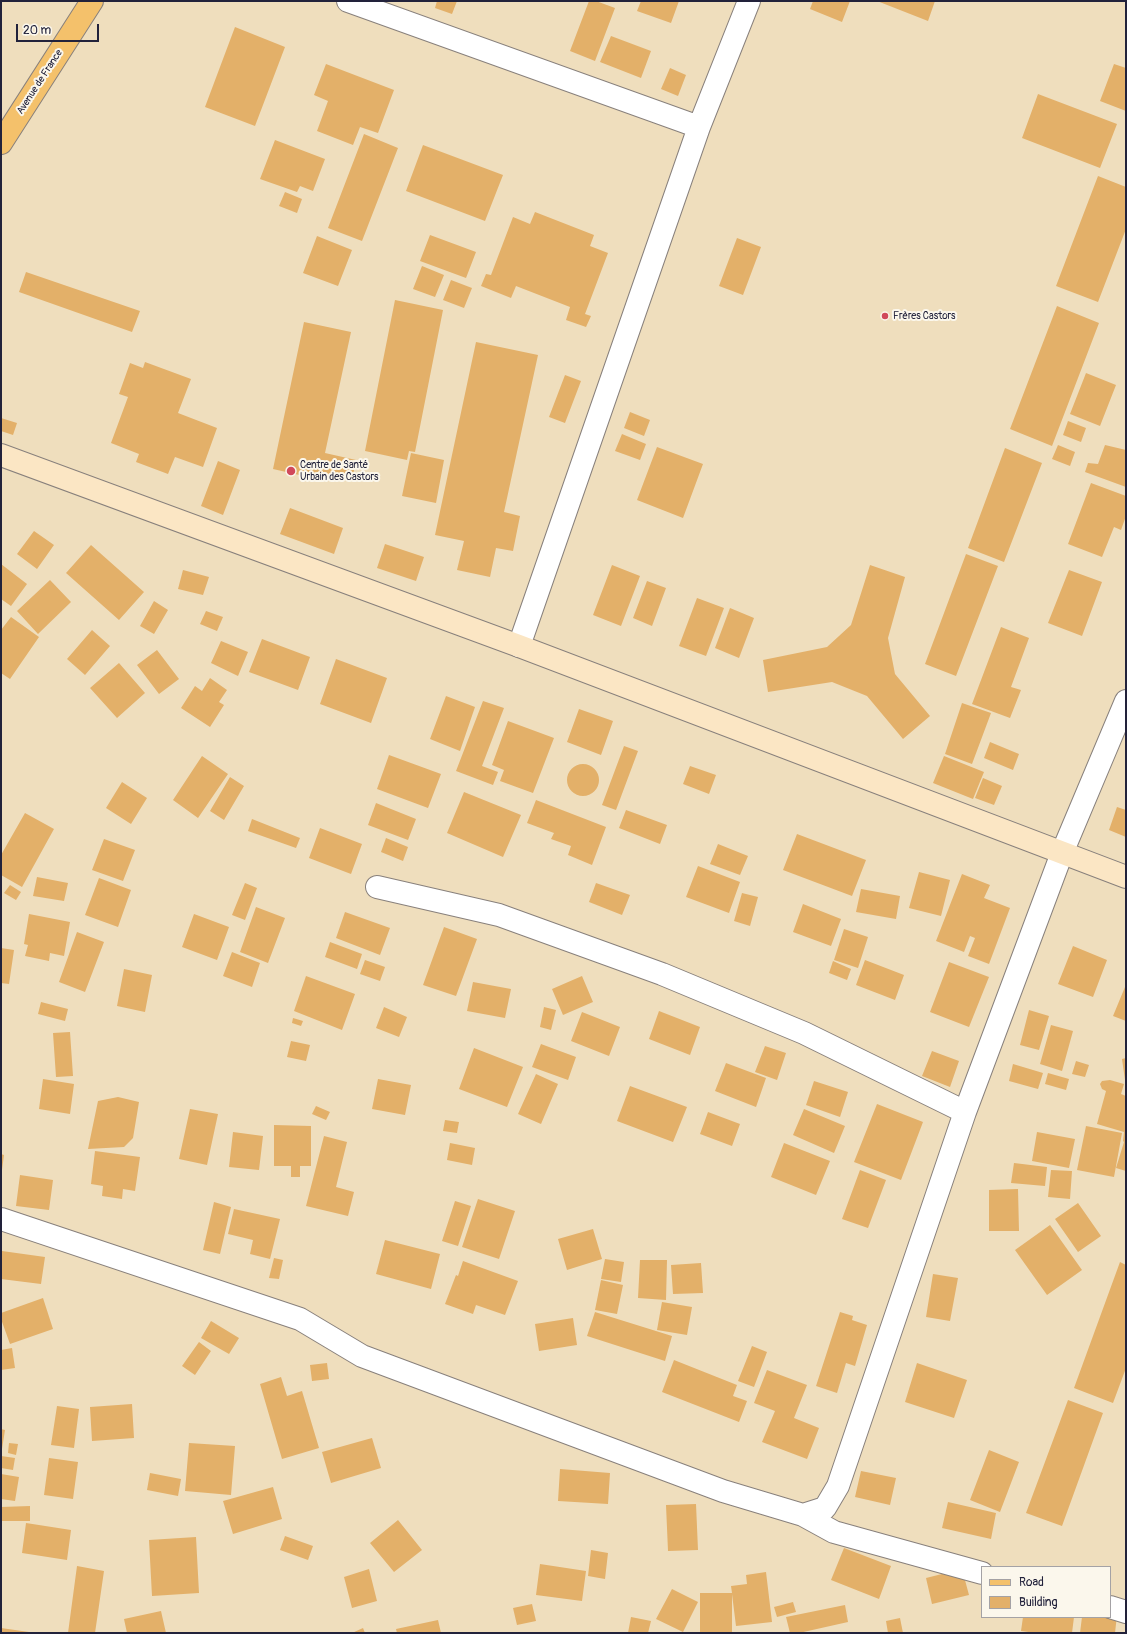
<!DOCTYPE html>
<html>
<head>
<meta charset="utf-8">
<style>
  body { margin:0 }
  #map { position:relative; width:1127px; height:1634px; overflow:hidden; background:#efdebd; font-family:Pangolin,sans-serif }
  canvas { display:block }
  .frame { position:absolute; inset:0; border:2px solid #22223b; pointer-events:none }
  .legend { position:absolute; left:981px; top:1566px; width:130px; height:52px; box-sizing:border-box; background:#fbf7ec; border:1px solid #a4a2a5; margin:0; padding:5px 7px; list-style:none; font-size:12px; color:#22223b }
  .legend li { display:flex; align-items:center; gap:8px; height:20px }
  .legend b { width:20px; border:1px solid #a4a2a5 }
  .scale { position:absolute; left:16px; top:24px; width:83px; height:18px; box-sizing:border-box; border:2px solid #22223b; border-top:0; padding-left:5px; font-size:12px; line-height:14px; white-space:nowrap; color:#22223b; -webkit-text-stroke:3px #fbf7ec; paint-order:stroke }
</style>
</head>
<body>
<div id="map">
<canvas width="1127" height="1634"></canvas>
<div class="frame"></div>
<ul class="legend">
<li><b style="height:5px;background:#f4c16b"></b>Road</li>
<li><b style="height:11px;background:#e3b069"></b>Building</li>
</ul>
<div class="scale">20 m</div>
</div>
<script>
const g = document.querySelector('canvas').getContext('2d');
g.lineJoin = 'round';
function fillPath(path, color) {
  g.fillStyle = color;
  g.fill(path, 'evenodd');
}
function strokePath(path, color, width, dash) {
  g.strokeStyle = color;
  g.lineWidth = width;
  g.lineCap = dash ? 'butt' : 'round';
  g.setLineDash(dash || []);
  g.stroke(path);
}
function drawText(font, color, halo, rows, align = 'center') {
  g.font = font + ' Pangolin,sans-serif';
  g.lineWidth = 4;
  g.setLineDash([]);
  g.textBaseline = 'middle';
  g.strokeStyle = halo;
  g.fillStyle = color;
  for (const [text, x, y, turn = 0] of rows) {
    g.save();
    g.translate(x, y);
    g.rotate((+turn || 0) * Math.PI / 180);
    g.textAlign = isNaN(turn) ? turn : align;
    if (halo) g.strokeText(text, 0, 0);
    g.fillText(text, 0, 0);
    g.restore();
  }
}
fillPath(new Path2D(`
  M 437,1 L 457,1 L 452,14 L 435,8 Z
  M 589,1 L 596,1 L 615,8 L 595,61 L 570,51 Z
  M 641,1 L 679,1 L 671,23 L 637,11 Z
  M 813,1 L 850,1 L 842,22 L 810,9 Z
  M 877,1 L 935,1 L 928,21 Z
  M 235,27 L 285,47 L 255,126 L 205,107 Z
  M 611,36 L 651,51 L 641,78 L 600,62 Z
  M 326,64 L 394,90 L 378,133 L 360,127 L 353,145 L 317,131 L 328,101 L 314,95 Z
  M 1114,64 L 1126,68 L 1126,111 L 1100,101 Z
  M 670,68 L 686,75 L 678,96 L 661,89 Z
  M 1038,94 L 1117,124 L 1100,168 L 1022,138 Z
  M 364,134 L 398,148 L 362,241 L 328,228 Z
  M 275,140 L 325,159 L 313,191 L 300,186 L 297,192 L 260,179 Z
  M 423,145 L 503,175 L 485,221 L 406,191 Z
  M 1098,176 L 1126,187 L 1126,229 L 1098,302 L 1056,286 Z
  M 285,192 L 302,199 L 297,213 L 279,206 Z
  M 535,212 L 594,235 L 590,246 L 608,253 L 585,314 L 591,316 L 586,327 L 566,320 L 570,307 L 516,286 L 511,298 L 481,286 L 486,274 L 491,275 L 513,217 L 530,224 Z
  M 430,235 L 476,252 L 466,278 L 420,261 Z
  M 317,236 L 352,250 L 338,286 L 303,273 Z
  M 737,238 L 761,247 L 743,295 L 719,286 Z
  M 422,266 L 444,275 L 435,297 L 413,289 Z
  M 26,272 L 140,311 L 132,332 L 19,292 Z
  M 451,280 L 472,288 L 464,308 L 443,300 Z
  M 395,300 L 443,310 L 415,452 L 409,451 L 407,460 L 365,451 Z
  M 1057,306 L 1099,323 L 1052,446 L 1010,429 Z
  M 304,322 L 351,332 L 325,453 L 356,460 L 352,480 L 318,472 L 317,479 L 273,469 Z
  M 476,342 L 538,355 L 504,512 L 520,516 L 513,551 L 496,548 L 490,577 L 457,570 L 464,541 L 435,535 Z
  M 145,362 L 191,379 L 178,413 L 217,428 L 203,467 L 175,457 L 168,474 L 136,462 L 139,454 L 111,443 L 128,397 L 119,394 L 130,363 L 143,368 Z
  M 1086,373 L 1116,385 L 1100,426 L 1070,414 Z
  M 565,375 L 581,381 L 565,423 L 549,417 Z
  M 630,412 L 650,420 L 644,436 L 624,428 Z
  M 1,418 L 17,423 L 13,435 L 1,431 Z
  M 1068,421 L 1086,428 L 1081,442 L 1063,435 Z
  M 622,434 L 646,444 L 640,460 L 615,451 Z
  M 1058,445 L 1075,452 L 1070,466 L 1052,459 Z
  M 1105,445 L 1126,450 L 1126,487 L 1085,472 L 1088,463 L 1098,464 Z
  M 657,447 L 703,464 L 683,518 L 637,500 Z
  M 1005,448 L 1042,463 L 1004,562 L 968,548 Z
  M 411,453 L 444,460 L 436,503 L 402,496 Z
  M 218,461 L 240,470 L 223,515 L 201,506 Z
  M 1091,483 L 1126,496 L 1126,516 L 1121,530 L 1114,527 L 1102,557 L 1068,544 Z
  M 290,508 L 343,528 L 334,554 L 280,534 Z
  M 34,531 L 54,545 L 37,569 L 17,554 Z
  M 385,544 L 424,557 L 416,581 L 377,568 Z
  M 91,545 L 144,592 L 119,620 L 66,573 Z
  M 966,554 L 998,566 L 956,676 L 925,664 Z
  M 1,564 L 27,584 L 11,606 L 1,599 Z
  M 612,565 L 640,576 L 621,626 L 593,615 Z
  M 870,565 L 905,577 L 888,638 L 895,674 L 930,716 L 903,739 L 867,696 L 832,682 L 768,692 L 763,660 L 827,647 L 851,625 Z
  M 183,570 L 209,577 L 203,595 L 178,589 Z
  M 1069,570 L 1102,582 L 1082,636 L 1048,623 Z
  M 50,580 L 71,602 L 38,634 L 17,611 Z
  M 647,581 L 666,588 L 652,626 L 633,618 Z
  M 697,598 L 724,608 L 706,656 L 679,646 Z
  M 154,601 L 168,610 L 154,634 L 140,626 Z
  M 730,608 L 754,618 L 739,658 L 715,648 Z
  M 206,611 L 223,617 L 217,631 L 200,624 Z
  M 11,617 L 39,637 L 10,679 L 1,673 L 1,630 Z
  M 1001,627 L 1029,638 L 1011,687 L 1021,690 L 1010,718 L 972,704 Z
  M 92,630 L 110,646 L 85,675 L 67,659 Z
  M 262,639 L 310,657 L 298,690 L 249,672 Z
  M 221,641 L 248,652 L 238,676 L 211,663 Z
  M 157,650 L 179,679 L 159,694 L 137,665 Z
  M 336,659 L 387,678 L 371,723 L 320,704 Z
  M 119,663 L 145,693 L 117,718 L 90,688 Z
  M 210,678 L 227,690 L 219,702 L 224,705 L 210,727 L 181,708 L 195,686 L 202,691 Z
  M 446,696 L 475,707 L 460,751 L 430,739 Z
  M 483,701 L 504,708 L 482,766 L 498,772 L 493,785 L 456,771 Z
  M 962,703 L 991,713 L 972,764 L 945,754 Z
  M 579,709 L 613,721 L 601,755 L 567,742 Z
  M 508,721 L 554,738 L 533,793 L 500,781 L 504,770 L 492,765 Z
  M 990,742 L 1019,754 L 1013,770 L 984,758 Z
  M 624,746 L 638,751 L 616,810 L 602,805 Z
  M 389,755 L 441,774 L 428,808 L 377,789 Z
  M 202,756 L 228,774 L 198,818 L 173,800 Z
  M 944,756 L 984,772 L 973,799 L 933,783 Z
  M567 780a16 16 0 1 1 32 0a16 16 0 1 1-32 0Z
  M 690,766 L 716,775 L 709,794 L 683,784 Z
  M 230,777 L 244,786 L 224,820 L 210,811 Z
  M 983,778 L 1002,786 L 994,805 L 975,798 Z
  M 122,782 L 147,798 L 131,824 L 106,808 Z
  M 464,792 L 521,815 L 503,857 L 447,833 Z
  M 536,800 L 606,827 L 592,865 L 568,855 L 571,846 L 551,839 L 554,833 L 527,823 Z
  M 376,803 L 416,819 L 408,840 L 368,825 Z
  M 1117,807 L 1126,810 L 1126,837 L 1109,830 Z
  M 626,810 L 667,825 L 660,844 L 619,828 Z
  M 25,813 L 54,829 L 22,887 L 1,875 L 1,855 Z
  M 252,819 L 300,838 L 296,848 L 248,831 Z
  M 320,828 L 362,844 L 351,874 L 309,858 Z
  M 797,834 L 866,860 L 852,896 L 783,870 Z
  M 386,838 L 408,847 L 403,861 L 381,852 Z
  M 104,839 L 135,850 L 123,881 L 92,870 Z
  M 718,844 L 748,856 L 740,875 L 710,864 Z
  M 698,866 L 740,882 L 729,913 L 686,897 Z
  M 919,872 L 950,880 L 941,916 L 909,908 Z
  M 962,874 L 990,885 L 984,898 L 1010,908 L 989,964 L 968,956 L 975,938 L 970,936 L 964,952 L 936,941 Z
  M 37,877 L 68,883 L 64,901 L 33,896 Z
  M 99,878 L 131,890 L 118,927 L 85,915 Z
  M 245,883 L 257,888 L 245,920 L 232,915 Z
  M 596,883 L 630,895 L 622,915 L 589,902 Z
  M 10,885 L 21,892 L 16,900 L 4,893 Z
  M 861,889 L 900,896 L 896,919 L 856,912 Z
  M 742,893 L 758,897 L 750,926 L 734,921 Z
  M 803,904 L 841,919 L 831,946 L 793,932 Z
  M 256,907 L 285,918 L 268,963 L 240,952 Z
  M 345,912 L 390,928 L 380,955 L 336,938 Z
  M 29,914 L 70,922 L 64,956 L 50,953 L 49,961 L 25,956 L 28,945 L 24,944 Z
  M 194,914 L 229,927 L 217,960 L 182,947 Z
  M 444,927 L 477,939 L 456,996 L 423,985 Z
  M 844,929 L 868,937 L 858,968 L 834,960 Z
  M 77,932 L 104,942 L 85,992 L 59,982 Z
  M 330,942 L 362,954 L 357,969 L 325,957 Z
  M 1073,946 L 1107,960 L 1093,997 L 1058,984 Z
  M 1,948 L 14,950 L 9,984 L 1,983 Z
  M 232,952 L 260,963 L 252,987 L 223,976 Z
  M 365,960 L 385,967 L 380,981 L 360,974 Z
  M 865,960 L 904,975 L 895,1000 L 856,985 Z
  M 833,961 L 851,969 L 847,980 L 829,973 Z
  M 949,962 L 989,977 L 969,1027 L 930,1012 Z
  M 124,969 L 152,975 L 145,1012 L 117,1006 Z
  M 306,976 L 355,994 L 342,1030 L 294,1011 Z
  M 582,976 L 593,1002 L 563,1015 L 552,989 Z
  M 473,982 L 511,989 L 505,1018 L 467,1011 Z
  M 1125,987 L 1126,988 L 1126,1021 L 1113,1016 Z
  M 41,1002 L 68,1009 L 65,1021 L 38,1014 Z
  M 384,1007 L 407,1017 L 399,1037 L 376,1028 Z
  M 544,1007 L 556,1010 L 551,1030 L 540,1027 Z
  M 1029,1010 L 1049,1016 L 1039,1050 L 1020,1045 Z
  M 659,1011 L 700,1027 L 690,1055 L 649,1039 Z
  M 582,1012 L 620,1027 L 609,1056 L 571,1041 Z
  M 293,1018 L 303,1021 L 301,1026 L 292,1023 Z
  M 1051,1025 L 1073,1031 L 1062,1071 L 1040,1064 Z
  M 70,1032 L 73,1076 L 56,1077 L 53,1033 Z
  M 291,1041 L 310,1045 L 306,1061 L 287,1057 Z
  M 541,1044 L 576,1057 L 568,1080 L 532,1067 Z
  M 765,1046 L 786,1053 L 777,1080 L 755,1072 Z
  M 474,1048 L 523,1067 L 507,1107 L 459,1089 Z
  M 932,1051 L 959,1061 L 950,1087 L 922,1076 Z
  M 1126,1058 L 1126,1080 L 1125,1080 L 1122,1059 Z
  M 1076,1061 L 1089,1065 L 1085,1077 L 1072,1074 Z
  M 726,1063 L 766,1078 L 756,1107 L 715,1091 Z
  M 1013,1064 L 1043,1073 L 1038,1089 L 1009,1081 Z
  M 1048,1073 L 1069,1079 L 1066,1090 L 1045,1084 Z
  M 536,1074 L 558,1084 L 541,1124 L 518,1114 Z
  M 43,1079 L 74,1084 L 70,1114 L 39,1109 Z
  M 378,1079 L 411,1085 L 405,1115 L 372,1109 Z
  M 1110,1080 L 1124,1084 L 1121,1094 L 1126,1096 L 1126,1171 L 1116,1168 L 1124,1142 L 1123,1141 L 1124,1132 L 1097,1124 L 1106,1091 L 1102,1089 L 1100,1084 L 1102,1081 Z
  M 814,1081 L 848,1092 L 840,1117 L 806,1105 Z
  M 630,1086 L 687,1107 L 673,1142 L 617,1121 Z
  M 118,1097 L 139,1102 L 133,1138 L 124,1147 L 88,1149 L 98,1101 Z
  M 877,1104 L 923,1122 L 901,1180 L 854,1162 Z
  M 316,1106 L 330,1112 L 326,1120 L 312,1114 Z
  M 190,1109 L 218,1114 L 207,1165 L 179,1159 Z
  M 804,1109 L 845,1126 L 834,1153 L 793,1135 Z
  M 708,1112 L 740,1124 L 732,1146 L 700,1134 Z
  M 445,1120 L 459,1122 L 457,1133 L 443,1131 Z
  M 274,1125 L 311,1126 L 311,1166 L 300,1166 L 300,1177 L 291,1177 L 291,1166 L 274,1166 Z
  M 1086,1126 L 1122,1133 L 1114,1177 L 1077,1170 Z
  M 233,1132 L 263,1136 L 259,1170 L 229,1167 Z
  M 1037,1132 L 1075,1139 L 1069,1168 L 1032,1161 Z
  M 324,1136 L 347,1142 L 336,1187 L 354,1192 L 348,1216 L 306,1206 Z
  M 450,1143 L 475,1148 L 472,1165 L 447,1160 Z
  M 784,1143 L 830,1161 L 816,1195 L 771,1177 Z
  M 95,1151 L 140,1157 L 135,1191 L 123,1189 L 122,1199 L 102,1196 L 103,1186 L 91,1184 Z
  M 1,1154 L 4,1155 L 2,1170 L 1,1170 Z
  M 1014,1163 L 1047,1167 L 1045,1186 L 1011,1183 Z
  M 860,1170 L 886,1180 L 868,1228 L 842,1219 Z
  M 1051,1170 L 1072,1171 L 1070,1199 L 1048,1197 Z
  M 20,1175 L 53,1180 L 49,1210 L 16,1206 Z
  M 1018,1189 L 1019,1231 L 989,1231 L 989,1190 Z
  M 478,1199 L 515,1211 L 499,1259 L 462,1247 Z
  M 455,1201 L 471,1206 L 458,1246 L 442,1241 Z
  M 214,1202 L 231,1207 L 220,1254 L 203,1250 Z
  M 1078,1203 L 1101,1236 L 1078,1252 L 1055,1219 Z
  M 234,1209 L 280,1219 L 270,1259 L 250,1254 L 253,1240 L 228,1234 Z
  M 1050,1225 L 1082,1270 L 1047,1295 L 1015,1250 Z
  M 593,1229 L 602,1259 L 567,1270 L 558,1239 Z
  M 385,1240 L 440,1254 L 431,1289 L 376,1274 Z
  M 2,1251 L 45,1257 L 41,1284 L 1,1279 Z
  M 274,1258 L 283,1260 L 279,1279 L 269,1278 Z
  M 605,1259 L 624,1262 L 621,1282 L 601,1279 Z
  M 640,1260 L 667,1260 L 666,1300 L 638,1298 Z
  M 463,1261 L 518,1281 L 505,1315 L 476,1305 L 473,1314 L 445,1304 L 456,1275 L 458,1276 Z
  M 1120,1262 L 1126,1265 L 1126,1368 L 1113,1403 L 1074,1388 Z
  M 701,1263 L 703,1293 L 673,1294 L 671,1265 Z
  M 933,1274 L 958,1278 L 950,1321 L 926,1317 Z
  M 601,1280 L 623,1285 L 617,1314 L 595,1310 Z
  M 43,1298 L 53,1329 L 10,1344 L 1,1319 L 1,1313 Z
  M 662,1302 L 692,1307 L 687,1335 L 657,1330 Z
  M 595,1312 L 672,1336 L 665,1361 L 587,1336 Z
  M 840,1312 L 853,1316 L 852,1320 L 867,1325 L 855,1366 L 846,1363 L 837,1393 L 816,1386 Z
  M 573,1318 L 577,1345 L 539,1351 L 535,1324 Z
  M 211,1321 L 239,1338 L 229,1354 L 201,1338 Z
  M 199,1342 L 211,1351 L 195,1375 L 182,1366 Z
  M 752,1346 L 767,1352 L 754,1387 L 738,1381 Z
  M 12,1348 L 15,1368 L 1,1370 L 1,1350 Z
  M 674,1360 L 737,1385 L 733,1396 L 747,1401 L 739,1422 L 662,1392 Z
  M 327,1363 L 329,1379 L 312,1381 L 310,1365 Z
  M 917,1363 L 967,1380 L 954,1418 L 905,1402 Z
  M 767,1370 L 807,1385 L 794,1418 L 819,1428 L 807,1459 L 762,1442 L 775,1411 L 754,1403 Z
  M 281,1377 L 287,1396 L 302,1391 L 319,1448 L 282,1459 L 260,1384 Z
  M 1068,1400 L 1103,1413 L 1062,1526 L 1026,1513 Z
  M 132,1404 L 134,1438 L 92,1441 L 90,1407 Z
  M 57,1406 L 79,1409 L 74,1448 L 51,1445 Z
  M 1,1429 L 5,1430 L 2,1449 L 1,1449 Z
  M 372,1438 L 381,1468 L 331,1483 L 322,1452 Z
  M 9,1443 L 18,1444 L 16,1455 L 8,1453 Z
  M 189,1443 L 235,1446 L 231,1495 L 185,1491 Z
  M 989,1450 L 1019,1462 L 1000,1512 L 970,1500 Z
  M 1,1456 L 15,1458 L 13,1470 L 1,1468 Z
  M 49,1458 L 78,1462 L 73,1499 L 44,1495 Z
  M 560,1469 L 610,1473 L 608,1504 L 558,1501 Z
  M 861,1471 L 896,1478 L 890,1505 L 855,1497 Z
  M 150,1473 L 181,1479 L 178,1496 L 147,1490 Z
  M 1,1474 L 19,1477 L 15,1501 L 1,1499 Z
  M 273,1487 L 282,1519 L 233,1534 L 223,1501 Z
  M 948,1502 L 996,1513 L 991,1539 L 942,1528 Z
  M 696,1504 L 698,1550 L 668,1551 L 666,1505 Z
  M 30,1506 L 30,1521 L 1,1521 L 1,1507 Z
  M 398,1520 L 422,1550 L 394,1572 L 370,1543 Z
  M 26,1523 L 71,1530 L 67,1560 L 22,1553 Z
  M 285,1536 L 313,1546 L 308,1560 L 280,1550 Z
  M 196,1537 L 199,1593 L 152,1596 L 149,1540 Z
  M 844,1548 L 891,1566 L 879,1599 L 831,1580 Z
  M 591,1550 L 608,1553 L 605,1579 L 588,1576 Z
  M 540,1564 L 586,1571 L 582,1601 L 536,1595 Z
  M 77,1566 L 104,1571 L 95,1633 L 68,1633 Z
  M 369,1569 L 377,1601 L 352,1608 L 344,1577 Z
  M 962,1569 L 969,1595 L 932,1604 L 926,1578 Z
  M 766,1572 L 772,1622 L 736,1626 L 732,1594 L 732,1633 L 700,1633 L 700,1593 L 732,1593 L 731,1586 L 747,1584 L 746,1575 Z
  M 672,1589 L 698,1602 L 683,1632 L 656,1619 Z
  M 793,1602 L 796,1612 L 777,1617 L 774,1607 Z
  M 532,1604 L 536,1621 L 517,1625 L 513,1608 Z
  M 845,1605 L 848,1622 L 799,1633 L 790,1633 L 786,1617 Z
  M 161,1611 L 166,1633 L 127,1633 L 124,1619 Z
  M 1117,1615 L 1115,1633 L 1080,1633 L 1082,1617 L 1110,1617 Z
  M 631,1617 L 651,1621 L 648,1633 L 628,1633 Z
  M 1023,1617 L 1074,1617 L 1072,1633 L 1036,1633 L 1021,1631 Z
  M 900,1618 L 903,1633 L 888,1633 L 886,1621 Z
  M 438,1620 L 441,1633 L 397,1633 L 396,1629 Z
  M 1,1628 L 29,1632 L 29,1633 L 1,1633 Z
  M 363,1628 L 365,1633 L 352,1633 Z`), '#e3b069');
const street = new Path2D(`
  M 348,1 L 699,127
  M 519,646 L 699,127 L 749,1
  M 377,887 L 499,915 L 662,974 L 804,1033 L 965,1112
  M 1,1219 L 300,1319 L 362,1356 L 723,1491 L 803,1515 L 825,1508 L 838,1486 L 965,1112 L 1062,853 L 1126,701
  M 803,1515 L 834,1532 L 982,1573
  M 1110,1607 L 1126,1612`);
const secondary = new Path2D(`
  M 1,455 L 519,646 L 1126,877`);
const primary = new Path2D(`
  M 1,143 L 92,1`);
strokePath(street, '#88807c', 24);
strokePath(secondary, '#88807c', 24);
strokePath(primary, '#88807c', 24);
strokePath(street, '#fff', 22);
strokePath(secondary, '#fbe6c4', 22);
strokePath(primary, '#f4c16b', 22);
for (const [x, y, r, color] of [
  [885,316,4,"#d1495b"],
  [291,471,5,"#d1495b"]
]) {
  const dot = new Path2D();
  dot.arc(x, y, r, 0, 2 * Math.PI);
  g.fillStyle = color;
  g.fill(dot);
  strokePath(dot, '#fbf7ec', 1.5);
}
drawText('10px', '#22223b', '#fbf7ec', [
  ["Avenue de France",40,82,-57]
]);
drawText('10px', '#22223b', '#fbf7ec', [
  ["Frères Castors",893,316],
  ["Centre de Santé",300,465],
  ["Urbain des Castors",300,477]
], 'left');
</script>
</body>
</html>
